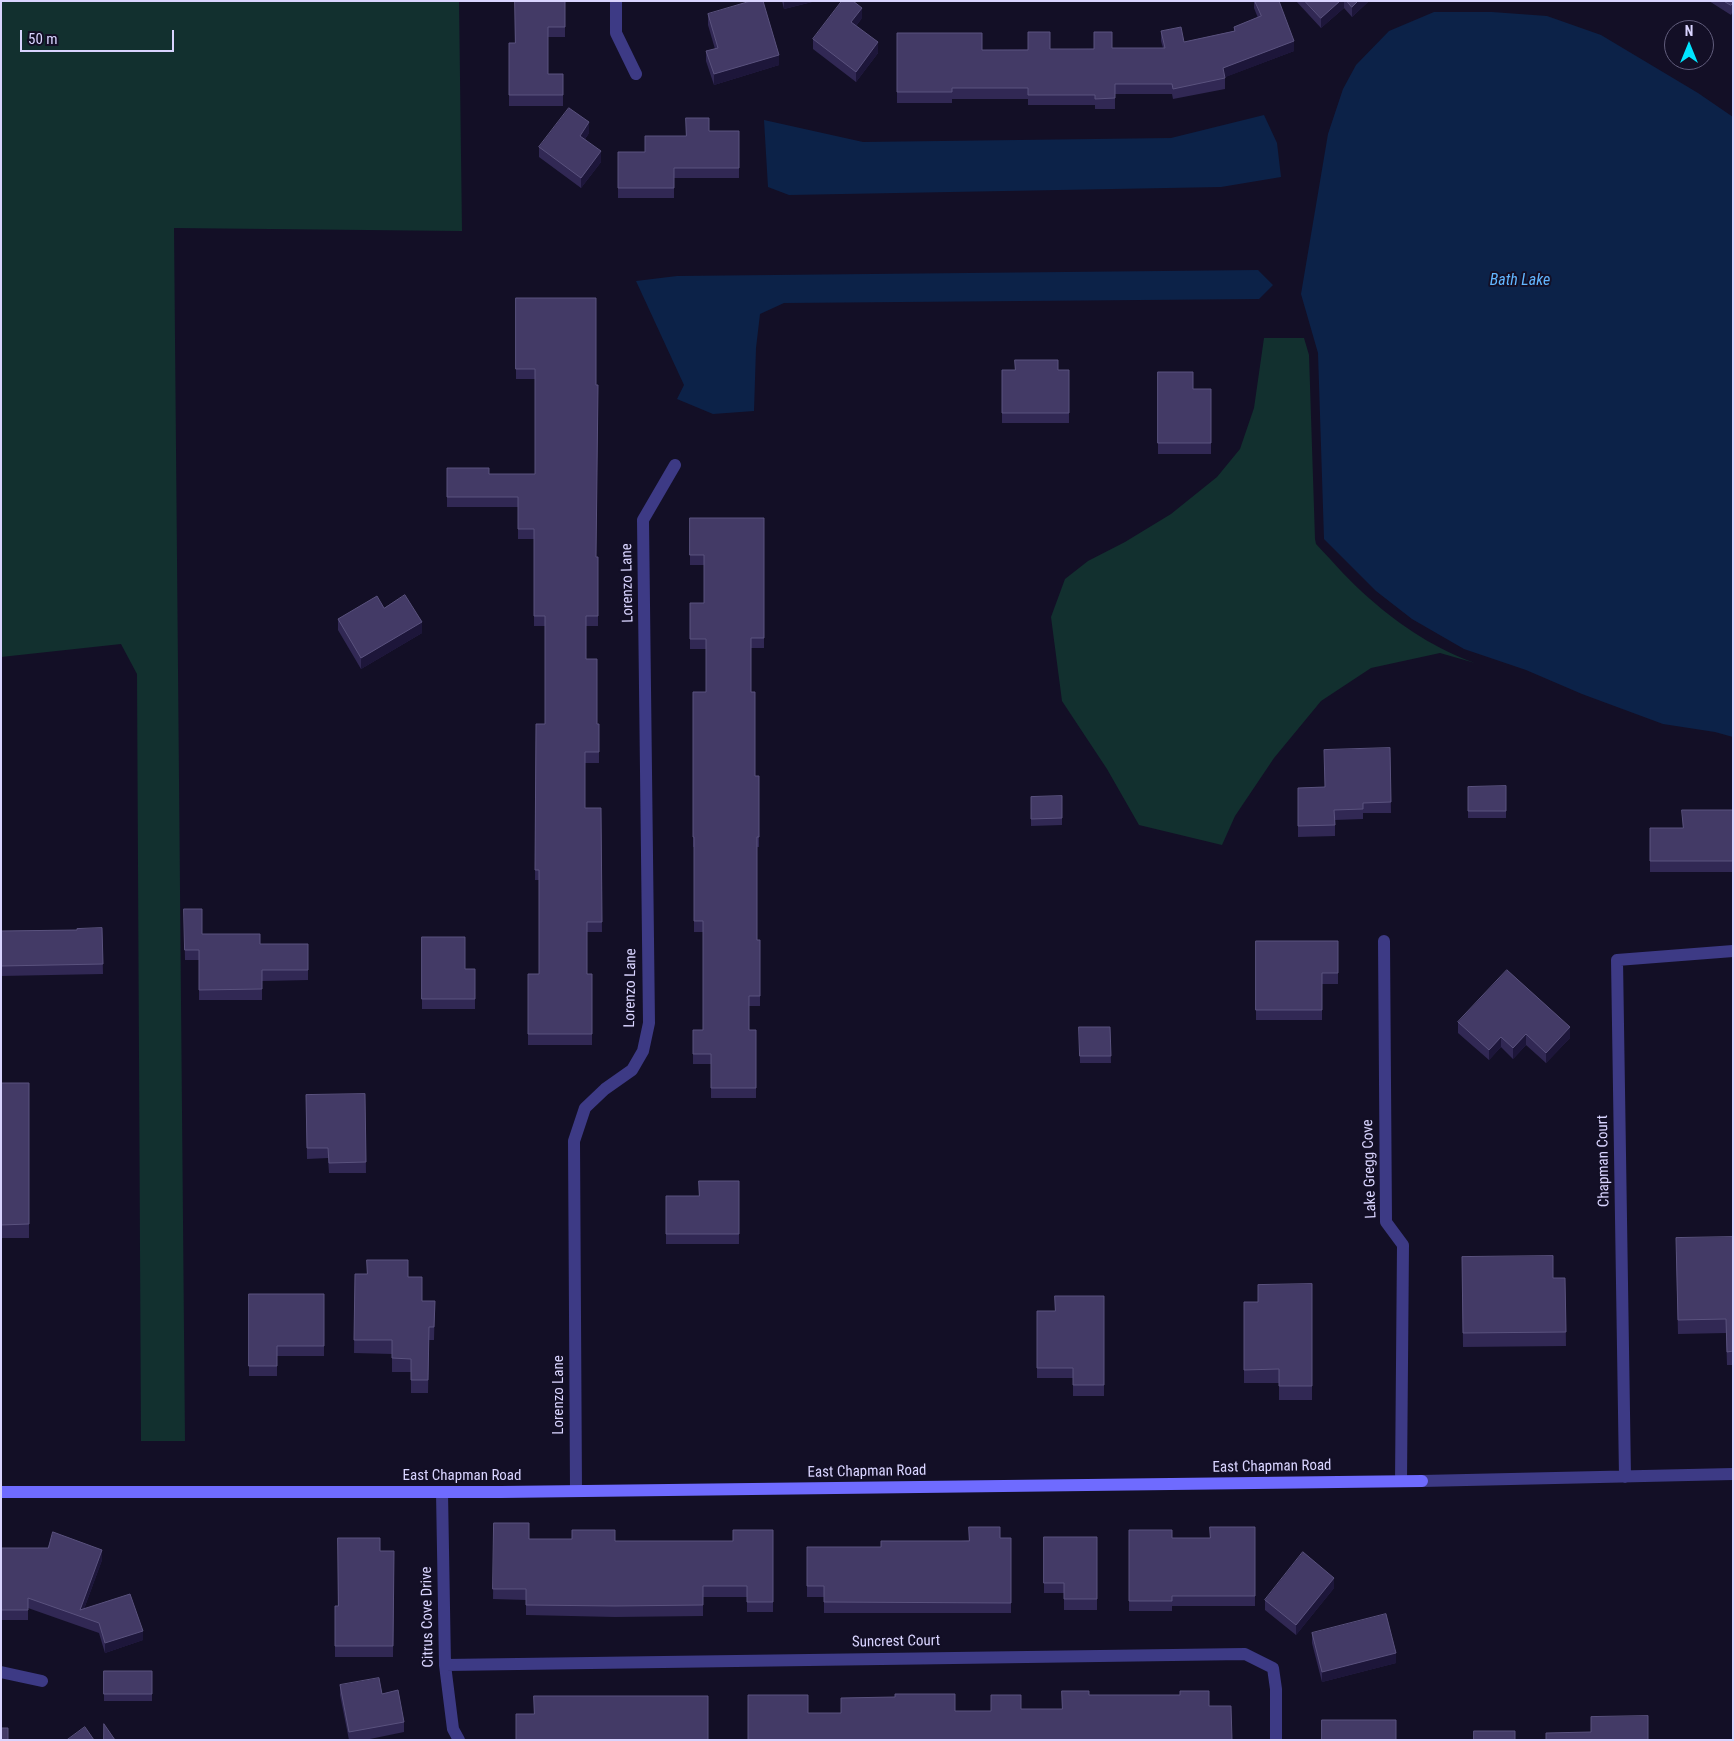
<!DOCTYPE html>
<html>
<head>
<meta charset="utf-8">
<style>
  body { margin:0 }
  #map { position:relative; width:1734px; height:1741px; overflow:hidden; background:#130f26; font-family:"Roboto Condensed",sans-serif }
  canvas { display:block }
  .frame { position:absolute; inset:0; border:2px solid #d9d4ff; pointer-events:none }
  .north { position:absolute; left:1664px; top:20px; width:50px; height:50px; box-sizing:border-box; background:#130f26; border:1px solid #625e7d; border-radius:50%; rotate:0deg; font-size:14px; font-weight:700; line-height:20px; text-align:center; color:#d9d4ff }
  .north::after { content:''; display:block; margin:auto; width:18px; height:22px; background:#00e5ff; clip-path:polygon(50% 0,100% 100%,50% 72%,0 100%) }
  .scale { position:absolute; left:20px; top:30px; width:154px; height:22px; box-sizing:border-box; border:2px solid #d9d4ff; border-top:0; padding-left:6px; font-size:15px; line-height:18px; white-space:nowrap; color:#d9d4ff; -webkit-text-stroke:4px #130f26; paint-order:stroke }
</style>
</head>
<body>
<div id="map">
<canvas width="1734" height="1741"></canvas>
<div class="frame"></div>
<div class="north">N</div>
<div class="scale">50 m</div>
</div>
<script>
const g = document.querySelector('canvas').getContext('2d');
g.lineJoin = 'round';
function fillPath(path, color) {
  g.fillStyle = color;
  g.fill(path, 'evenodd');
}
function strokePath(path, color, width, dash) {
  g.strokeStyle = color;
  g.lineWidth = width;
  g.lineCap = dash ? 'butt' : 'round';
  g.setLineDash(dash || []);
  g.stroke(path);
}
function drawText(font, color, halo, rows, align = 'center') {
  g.font = font + ' "Roboto Condensed",sans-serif';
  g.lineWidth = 4;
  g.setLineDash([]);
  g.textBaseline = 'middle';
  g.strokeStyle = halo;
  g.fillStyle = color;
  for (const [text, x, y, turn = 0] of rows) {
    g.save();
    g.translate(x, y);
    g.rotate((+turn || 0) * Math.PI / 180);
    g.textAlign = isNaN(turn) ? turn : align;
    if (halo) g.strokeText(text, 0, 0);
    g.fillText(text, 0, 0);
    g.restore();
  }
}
fillPath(new Path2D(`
  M 1,1 L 459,1 L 462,231 L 174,228 L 185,1441 L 141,1441 L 137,674 L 121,644 L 1,657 Z
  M 1264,338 L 1304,338 L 1309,355 L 1315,539 L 1316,544 C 1334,563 1351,583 1370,599 C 1399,625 1439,651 1475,663 L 1440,653 L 1371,668 L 1321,701 L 1274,758 L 1235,816 L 1222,845 L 1139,825 L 1107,769 L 1062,701 L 1051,617 L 1065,579 L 1088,561 L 1125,542 L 1171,514 L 1217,477 L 1240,449 L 1254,408 Z`), '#12302f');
fillPath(new Path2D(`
  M 1434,12 L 1492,12 L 1547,16 L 1601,35 L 1698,93 L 1733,117 L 1733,737 L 1715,732 L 1663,724 L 1582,694 L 1526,670 L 1464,649 L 1412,619 L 1376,591 L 1324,539 L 1318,353 L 1301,294 L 1328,134 L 1343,89 L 1356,65 L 1389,31 Z
  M 1264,115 L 1277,143 L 1281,177 L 1221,187 L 789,195 L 768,187 L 764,120 L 863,142 L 1171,138 Z
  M 1258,270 L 1273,285 L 1259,299 L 784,303 L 760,314 L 756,348 L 754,411 L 713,414 L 677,399 L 684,385 L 636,281 L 677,276 Z`), '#0c2248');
strokePath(new Path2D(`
  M 616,1 L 616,33 L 636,74
  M 1384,941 L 1386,1222 L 1403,1245 L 1401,1481
  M 1625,1477 L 1617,960 L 1733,951
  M 1422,1481 L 1733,1474
  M 576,1491 L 574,1141 L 585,1108 L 605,1089 L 632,1070 L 643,1051 L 649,1023 L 643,520 L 675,465
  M 442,1492 L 445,1665 L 453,1729 L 459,1740
  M 445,1665 L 1245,1654 L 1273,1668 L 1276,1689 L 1276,1740
  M 1,1672 L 42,1681`), '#3d3a85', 12);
strokePath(new Path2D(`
  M 1,1492 L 501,1492 L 1422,1481`), '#6f6bff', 12);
fillPath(new Path2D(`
  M 565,1 L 565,37 L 548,37 L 548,74 L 563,74 L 563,106 L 509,106 L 509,43 L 515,43 Z
  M 782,1 L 816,1 L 784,9 Z
  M 1254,1 L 1279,1 L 1294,51 L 1225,77 L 1225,89 L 1173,99 L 1172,94 L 1115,94 L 1115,109 L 1095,109 L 1095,105 L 1028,105 L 1028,99 L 952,99 L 952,103 L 897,103 L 897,33 L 982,50 L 1163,48 L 1161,41 L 1161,31 L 1184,42 L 1234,31 L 1234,27 L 1258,18 L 1254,8 Z
  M 1296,1 L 1369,1 L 1352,17 L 1344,8 L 1321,28 Z
  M 1709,1 L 1733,1 L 1733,14 L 1732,13 L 1731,15 Z
  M 708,14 L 779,65 L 714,85 L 706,61 L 706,51 L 715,49 L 708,25 Z
  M 862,18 L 856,26 L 878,53 L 856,82 L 813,49 L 813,39 Z
  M 709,131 L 739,131 L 739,178 L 674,178 L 674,198 L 618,198 L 618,152 L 645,152 L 686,136 Z
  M 589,133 L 585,139 L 601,162 L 581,188 L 539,157 L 539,147 Z
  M 516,298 L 596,557 L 598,557 L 598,626 L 586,626 L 586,659 L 597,724 L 599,724 L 599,763 L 585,763 L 585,808 L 601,808 L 602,932 L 587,932 L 587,974 L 592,974 L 592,1045 L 528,1045 L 528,974 L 539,974 L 539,880 L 535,880 L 536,724 L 545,724 L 545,626 L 534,626 L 534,539 L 518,539 L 518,507 L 447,507 L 447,468 L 489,474 L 535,474 L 535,379 L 516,379 Z
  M 1002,370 L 1069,370 L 1069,423 L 1002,423 Z
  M 1158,372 L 1193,389 L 1211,389 L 1211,454 L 1158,454 Z
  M 690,518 L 764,518 L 764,648 L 751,648 L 751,692 L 755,776 L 759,776 L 759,847 L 757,847 L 757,940 L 760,940 L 760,1006 L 749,1006 L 749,1030 L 756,1030 L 756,1098 L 711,1098 L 711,1064 L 693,1064 L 693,1030 L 703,1030 L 703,932 L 694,932 L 694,847 L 693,847 L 693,692 L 706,692 L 706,649 L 690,649 L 690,603 L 704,603 L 704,565 L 690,565 Z
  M 384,608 L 422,633 L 361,669 L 338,630 L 338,619 Z
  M 1390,748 L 1391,813 L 1363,813 L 1363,819 L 1335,820 L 1335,836 L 1298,837 L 1298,788 L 1324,787 Z
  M 1506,786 L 1506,818 L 1468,818 L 1468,787 Z
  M 1062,796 L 1062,825 L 1031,826 L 1031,797 Z
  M 1733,810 L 1733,872 L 1650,872 L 1650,828 L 1683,828 Z
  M 184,909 L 202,934 L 260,944 L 308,944 L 308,980 L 262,981 L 262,1000 L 199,1000 L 199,960 L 185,960 Z
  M 102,928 L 103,974 L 1,976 L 1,931 L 77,930 Z
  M 422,937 L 465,969 L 475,969 L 475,1009 L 422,1009 Z
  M 1256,941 L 1338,941 L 1338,984 L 1322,984 L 1322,1020 L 1256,1020 Z
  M 1458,1022 L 1570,1038 L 1546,1063 L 1526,1045 L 1513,1059 L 1501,1047 L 1489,1060 L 1458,1033 Z
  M 1079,1027 L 1110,1027 L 1111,1063 L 1080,1063 Z
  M 1,1083 L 29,1083 L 29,1238 L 1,1238 Z
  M 365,1094 L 366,1173 L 329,1173 L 328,1158 L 307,1159 L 306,1095 Z
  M 739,1181 L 739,1244 L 666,1244 L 666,1196 L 699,1196 Z
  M 1733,1237 L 1733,1365 L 1727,1365 L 1726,1333 L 1678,1334 L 1676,1252 Z
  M 1462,1257 L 1553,1278 L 1565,1278 L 1566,1346 L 1463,1347 Z
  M 355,1274 L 408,1277 L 422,1301 L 435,1301 L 434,1340 L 429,1340 L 428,1393 L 411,1393 L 411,1372 L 392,1372 L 392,1354 L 354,1353 Z
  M 1312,1284 L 1312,1400 L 1279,1400 L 1279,1383 L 1244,1383 L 1244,1302 L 1258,1302 Z
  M 249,1294 L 324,1294 L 324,1356 L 277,1356 L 277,1376 L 249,1376 Z
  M 1104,1296 L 1104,1396 L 1073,1396 L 1073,1378 L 1037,1378 L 1037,1311 L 1055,1311 Z
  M 494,1523 L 529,1539 L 615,1541 L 733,1541 L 773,1530 L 773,1612 L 747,1612 L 747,1597 L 703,1597 L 703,1616 L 615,1617 L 526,1615 L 526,1600 L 493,1599 Z
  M 1255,1527 L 1255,1606 L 1172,1606 L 1172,1611 L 1129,1611 L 1129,1530 L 1172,1538 L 1210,1538 Z
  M 1044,1537 L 1097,1537 L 1097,1610 L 1064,1610 L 1064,1593 L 1044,1593 Z
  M 1000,1538 L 1011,1538 L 1011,1613 L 824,1613 L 824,1597 L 807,1597 L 807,1547 L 881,1547 Z
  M 1,1548 L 102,1560 L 84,1609 L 143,1640 L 105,1653 L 99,1633 L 28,1608 L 28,1620 L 1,1620 Z
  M 380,1551 L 394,1551 L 393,1657 L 335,1657 L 335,1606 L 338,1606 Z
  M 1334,1588 L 1296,1635 L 1265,1610 L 1265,1600 Z
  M 1312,1633 L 1396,1663 L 1322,1682 L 1312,1643 Z
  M 104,1671 L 152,1671 L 152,1701 L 104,1701 Z
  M 340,1685 L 382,1694 L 404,1722 L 404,1732 L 365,1740 L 349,1740 L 340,1695 Z`), '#312854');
fillPath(new Path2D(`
  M 784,1 L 816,1 L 784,9 Z
  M 1340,1 L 1344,1 L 1344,8 L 1321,28 L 1321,18 Z
  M 1358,1 L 1369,1 L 1352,17 L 1352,7 Z
  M 862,8 L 862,18 L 851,32 L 851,22 Z
  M 1294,41 L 1294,51 L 1223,78 L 1223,68 Z
  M 878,42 L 878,53 L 856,82 L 856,72 Z
  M 779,55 L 779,65 L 714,85 L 714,74 Z
  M 589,122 L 589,133 L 580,146 L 580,136 Z
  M 601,151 L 601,162 L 581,188 L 581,178 Z
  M 422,622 L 422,633 L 361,669 L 361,658 Z
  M 1570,1027 L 1570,1038 L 1546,1063 L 1546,1053 Z
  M 1526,1034 L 1526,1045 L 1513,1059 L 1513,1048 Z
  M 1501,1037 L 1501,1047 L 1489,1060 L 1489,1050 Z
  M 102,1550 L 102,1560 L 81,1617 L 80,1610 Z
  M 1334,1578 L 1334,1588 L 1296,1635 L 1296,1625 Z
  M 143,1631 L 143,1640 L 105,1653 L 105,1643 Z
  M 1396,1653 L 1396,1663 L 1322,1682 L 1322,1672 Z`), '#1d163a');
const building = new Path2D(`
  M 515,1 L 565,1 L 565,27 L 548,27 L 548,74 L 563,74 L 563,95 L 509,95 L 509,43 L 515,43 Z
  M 751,1 L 763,1 L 779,55 L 714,74 L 706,51 L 718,48 L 708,14 Z
  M 842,1 L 853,1 L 862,8 L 851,22 L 878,42 L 856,72 L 813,39 Z
  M 1255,1 L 1279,1 L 1294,41 L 1223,68 L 1225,78 L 1173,89 L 1172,84 L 1115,84 L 1115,98 L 1095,99 L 1095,95 L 1028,95 L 1028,88 L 952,88 L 952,92 L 897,92 L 897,33 L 982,33 L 982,50 L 1028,50 L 1028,32 L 1050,32 L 1050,49 L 1094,49 L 1094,32 L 1112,32 L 1112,48 L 1165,48 L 1161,31 L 1181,27 L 1184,42 L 1235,31 L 1234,27 L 1261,16 Z
  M 1305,1 L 1340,1 L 1321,18 Z
  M 1347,1 L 1358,1 L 1352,7 Z
  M 1724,1 L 1733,1 L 1733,5 L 1732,4 L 1731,5 Z
  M 569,108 L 589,122 L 580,136 L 601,151 L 581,178 L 539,147 Z
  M 686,118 L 709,118 L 709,131 L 739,131 L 739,168 L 674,168 L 674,188 L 618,188 L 618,152 L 645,152 L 645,136 L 686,136 Z
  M 516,298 L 596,298 L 596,385 L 598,385 L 596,557 L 598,557 L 598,616 L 586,616 L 586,659 L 597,659 L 597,724 L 599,724 L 599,752 L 585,752 L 585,808 L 601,808 L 602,922 L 587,922 L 587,974 L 592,974 L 592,1034 L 528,1034 L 528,974 L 539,974 L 539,870 L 535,870 L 536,724 L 545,724 L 545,616 L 534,616 L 534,529 L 518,529 L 518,497 L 447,497 L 447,468 L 489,468 L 489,474 L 535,474 L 535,369 L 516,369 Z
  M 1015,360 L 1058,360 L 1058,370 L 1069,370 L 1069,413 L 1002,413 L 1002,370 L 1015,370 Z
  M 1158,372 L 1193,372 L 1193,389 L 1211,389 L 1211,443 L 1158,443 Z
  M 690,518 L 764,518 L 764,638 L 751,638 L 751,692 L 755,692 L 755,776 L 759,776 L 759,837 L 757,837 L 757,940 L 760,940 L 760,996 L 749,996 L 749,1030 L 756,1030 L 756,1088 L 711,1088 L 711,1054 L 693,1054 L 693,1030 L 703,1030 L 703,921 L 694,921 L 694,837 L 693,837 L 693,692 L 706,692 L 706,639 L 690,639 L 690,603 L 704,603 L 704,555 L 690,555 Z
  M 405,595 L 422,622 L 361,658 L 338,619 L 377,596 L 384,608 Z
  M 1390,748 L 1391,802 L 1363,803 L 1363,809 L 1334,810 L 1335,825 L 1298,826 L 1298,788 L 1325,787 L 1324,750 Z
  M 1506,786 L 1506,811 L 1468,811 L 1468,787 Z
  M 1062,796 L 1062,818 L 1031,819 L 1031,797 Z
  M 1682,810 L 1733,810 L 1733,861 L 1650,861 L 1650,828 L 1683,828 Z
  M 184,909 L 202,909 L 202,934 L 260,934 L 260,944 L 308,944 L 308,970 L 262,970 L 262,989 L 199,990 L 199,950 L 185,950 Z
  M 102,928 L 103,964 L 1,966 L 1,931 L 77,930 L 77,929 Z
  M 422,937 L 465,937 L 465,969 L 475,969 L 475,999 L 422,999 Z
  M 1256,941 L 1338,941 L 1338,973 L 1322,973 L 1322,1010 L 1256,1010 Z
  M 1507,970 L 1570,1027 L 1546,1053 L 1526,1034 L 1513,1048 L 1501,1037 L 1489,1050 L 1458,1022 Z
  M 1079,1027 L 1110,1027 L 1111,1056 L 1080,1056 Z
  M 1,1083 L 29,1083 L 29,1224 L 1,1225 Z
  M 365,1094 L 366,1162 L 329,1163 L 328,1148 L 307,1148 L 306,1095 Z
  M 699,1181 L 739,1181 L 739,1234 L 666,1234 L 666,1196 L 699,1196 Z
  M 1733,1237 L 1733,1351 L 1727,1352 L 1726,1319 L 1678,1320 L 1676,1238 Z
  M 1553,1256 L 1553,1278 L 1565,1278 L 1566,1332 L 1463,1333 L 1462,1257 Z
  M 367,1260 L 408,1260 L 408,1277 L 422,1277 L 422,1301 L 435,1301 L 434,1327 L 429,1327 L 428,1380 L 411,1380 L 411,1359 L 392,1358 L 392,1340 L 354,1340 L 355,1274 L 367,1274 Z
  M 1312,1284 L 1312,1386 L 1279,1386 L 1279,1369 L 1244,1370 L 1244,1302 L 1258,1302 L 1258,1285 Z
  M 249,1294 L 324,1294 L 324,1346 L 277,1346 L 277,1366 L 249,1366 Z
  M 1055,1296 L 1104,1296 L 1104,1385 L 1073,1385 L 1073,1368 L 1037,1368 L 1037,1311 L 1055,1311 Z
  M 494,1523 L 529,1523 L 529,1539 L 572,1539 L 572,1530 L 615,1530 L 615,1541 L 733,1541 L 733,1530 L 773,1530 L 773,1602 L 747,1602 L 747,1586 L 703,1586 L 703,1605 L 615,1606 L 526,1605 L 526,1589 L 493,1589 Z
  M 969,1527 L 1000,1527 L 1000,1538 L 1011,1538 L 1011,1603 L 824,1602 L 824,1586 L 807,1586 L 807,1547 L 881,1547 L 881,1541 L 969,1541 Z
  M 1210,1527 L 1255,1527 L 1255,1596 L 1172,1596 L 1172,1601 L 1129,1601 L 1129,1530 L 1172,1530 L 1172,1538 L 1210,1538 Z
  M 53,1532 L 102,1550 L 80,1610 L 130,1594 L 143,1631 L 105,1643 L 99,1623 L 28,1598 L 28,1610 L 1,1610 L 1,1548 L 48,1548 Z
  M 1044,1537 L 1097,1537 L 1097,1599 L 1064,1599 L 1064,1583 L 1044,1583 Z
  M 338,1538 L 380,1538 L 380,1551 L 394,1551 L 393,1646 L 335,1646 L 335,1606 L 338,1606 Z
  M 1303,1552 L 1334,1578 L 1296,1625 L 1265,1600 Z
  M 1386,1614 L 1396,1653 L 1322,1672 L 1312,1633 Z
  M 104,1671 L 152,1671 L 152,1694 L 104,1694 Z
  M 379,1678 L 382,1694 L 398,1690 L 404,1722 L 349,1732 L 340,1685 Z
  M 1062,1691 L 1089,1691 L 1089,1695 L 1180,1695 L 1180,1691 L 1209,1691 L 1209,1706 L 1231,1706 L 1232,1740 L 748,1740 L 748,1695 L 808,1695 L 808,1713 L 841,1713 L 841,1698 L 895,1697 L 895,1694 L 955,1694 L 955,1711 L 991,1711 L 991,1695 L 1021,1695 L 1021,1709 L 1062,1709 Z
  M 534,1696 L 708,1696 L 708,1740 L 516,1740 L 516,1714 L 534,1714 Z
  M 1648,1716 L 1648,1740 L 1546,1740 L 1546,1733 L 1591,1732 L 1591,1717 Z
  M 1322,1720 L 1396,1720 L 1396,1740 L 1322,1740 Z
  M 104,1724 L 115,1740 L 104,1740 Z
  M 85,1727 L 94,1740 L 67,1740 Z
  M 1,1728 L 8,1728 L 8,1740 L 1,1740 Z
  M 1474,1731 L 1515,1731 L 1515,1740 L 1474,1740 Z`);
fillPath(building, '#433a66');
strokePath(building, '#5a527e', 1);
drawText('15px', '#d9d4ff', '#130f26', [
  ["Lorenzo Lane",628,583,-91],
  ["Lorenzo Lane",631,988,-89],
  ["Chapman Court",1604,1161,-91],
  ["Lake Gregg Cove",1370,1169,-92],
  ["Lorenzo Lane",559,1395,-90],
  ["East Chapman Road",1272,1467,-1],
  ["East Chapman Road",867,1472,-1],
  ["East Chapman Road",462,1476],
  ["Citrus Cove Drive",428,1617,-91],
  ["Suncrest Court",896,1642,-1]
]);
drawText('italic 16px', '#62b6ff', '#130f26', [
  ["Bath Lake",1520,281]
]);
</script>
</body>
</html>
